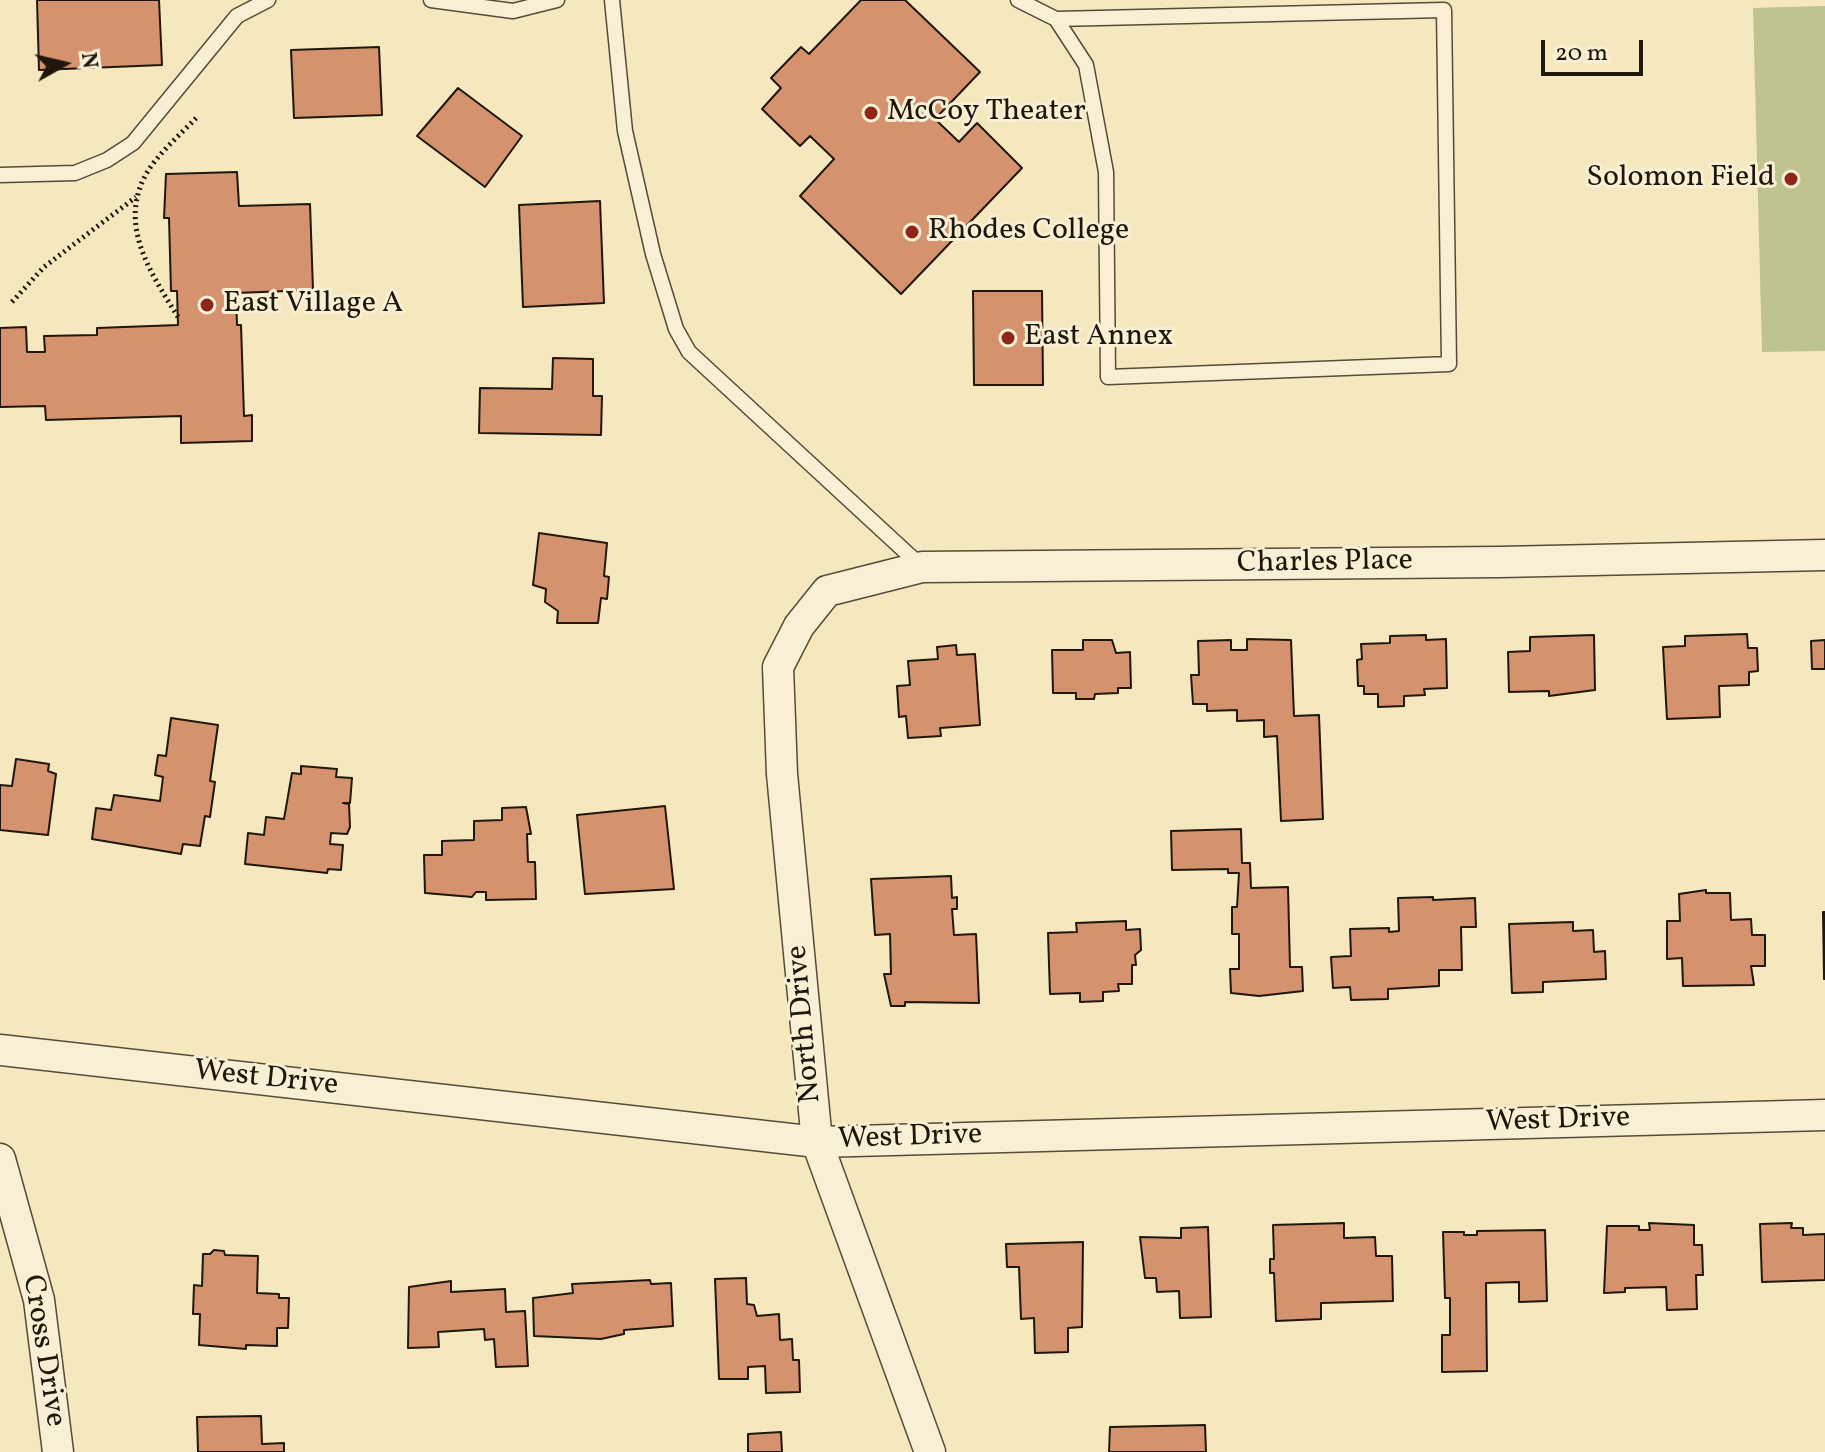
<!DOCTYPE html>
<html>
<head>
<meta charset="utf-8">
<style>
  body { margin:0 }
  #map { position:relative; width:1825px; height:1452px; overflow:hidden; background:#f5e7be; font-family:Vollkorn,serif }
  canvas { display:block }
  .north { position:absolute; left:24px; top:24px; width:80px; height:80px; -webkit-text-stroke:6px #f8efd5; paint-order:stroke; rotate:82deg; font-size:22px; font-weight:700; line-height:32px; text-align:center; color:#20170c }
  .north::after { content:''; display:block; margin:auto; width:28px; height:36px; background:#20170c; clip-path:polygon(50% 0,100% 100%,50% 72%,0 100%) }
  .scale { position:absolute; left:1541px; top:40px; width:102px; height:36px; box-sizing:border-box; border:4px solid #20170c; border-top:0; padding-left:10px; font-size:24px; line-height:28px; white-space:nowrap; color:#20170c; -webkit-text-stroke:6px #f8efd5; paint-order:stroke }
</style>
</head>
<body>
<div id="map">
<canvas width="1825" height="1452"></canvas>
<div class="north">N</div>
<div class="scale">20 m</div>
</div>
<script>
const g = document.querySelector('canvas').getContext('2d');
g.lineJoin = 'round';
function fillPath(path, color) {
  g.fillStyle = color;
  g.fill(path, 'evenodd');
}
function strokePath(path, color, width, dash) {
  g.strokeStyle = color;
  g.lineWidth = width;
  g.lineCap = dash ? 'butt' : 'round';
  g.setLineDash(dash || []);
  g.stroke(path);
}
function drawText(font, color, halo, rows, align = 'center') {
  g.font = font + ' Vollkorn,serif';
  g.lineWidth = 6;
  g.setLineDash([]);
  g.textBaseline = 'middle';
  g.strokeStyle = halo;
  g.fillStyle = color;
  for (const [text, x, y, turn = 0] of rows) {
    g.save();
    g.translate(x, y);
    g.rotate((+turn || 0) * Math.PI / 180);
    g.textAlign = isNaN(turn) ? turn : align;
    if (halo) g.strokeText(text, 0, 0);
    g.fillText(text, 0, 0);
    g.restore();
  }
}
fillPath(new Path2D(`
  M 1825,6 L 1825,351 L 1762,352 L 1753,8 Z`), '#bfc48f');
const building = new Path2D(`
  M 37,0 L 159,0 L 162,65 L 39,70 Z
  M 861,0 L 905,0 L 980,72 L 935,119 L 959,142 L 977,123 L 1022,168 L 901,294 L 800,196 L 834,159 L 810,136 L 800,146 L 762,109 L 781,88 L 771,78 L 801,47 L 809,54 Z
  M 379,47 L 382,115 L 294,118 L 291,50 Z
  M 458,88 L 522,136 L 485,187 L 417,136 Z
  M 237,172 L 239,206 L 310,204 L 313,290 L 236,293 L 237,325 L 241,325 L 244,416 L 252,415 L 252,441 L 181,443 L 181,416 L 46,420 L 45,406 L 0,407 L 0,328 L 26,327 L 27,352 L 45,352 L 44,336 L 97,335 L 97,328 L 178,325 L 177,291 L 171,291 L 169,218 L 164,218 L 166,174 Z
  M 600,201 L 604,303 L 523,307 L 519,205 Z
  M 973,291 L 1042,291 L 1043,385 L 974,385 Z
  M 553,358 L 593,359 L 593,396 L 602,396 L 601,435 L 479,433 L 480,388 L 552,389 Z
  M 539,533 L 607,543 L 604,576 L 609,577 L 607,599 L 601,598 L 598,623 L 557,623 L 558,611 L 545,602 L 546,589 L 533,585 Z
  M 1747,634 L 1748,648 L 1757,648 L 1758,671 L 1749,672 L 1749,685 L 1719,686 L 1720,717 L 1667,719 L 1663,647 L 1685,646 L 1685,636 Z
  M 1426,635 L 1426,640 L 1446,639 L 1447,688 L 1424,689 L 1425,695 L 1404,696 L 1404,706 L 1378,707 L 1378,694 L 1364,694 L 1364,686 L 1358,686 L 1357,660 L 1362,659 L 1361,644 L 1390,643 L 1390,636 Z
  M 1594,635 L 1595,690 L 1549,696 L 1549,691 L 1509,692 L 1508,652 L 1530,651 L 1530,637 Z
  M 1247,639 L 1291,640 L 1294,716 L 1319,715 L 1323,819 L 1281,821 L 1277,736 L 1264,737 L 1264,720 L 1237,721 L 1237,710 L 1207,711 L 1207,704 L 1193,704 L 1191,675 L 1199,675 L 1198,641 L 1231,640 L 1231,650 L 1247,650 Z
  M 1083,640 L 1112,640 L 1116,653 L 1130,652 L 1131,688 L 1118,688 L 1118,693 L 1095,694 L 1094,699 L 1076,699 L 1076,693 L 1053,693 L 1052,650 L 1083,650 Z
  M 1825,640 L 1825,669 L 1812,669 L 1811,641 Z
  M 956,645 L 957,655 L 975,654 L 980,725 L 940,728 L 941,736 L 908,738 L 906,716 L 899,717 L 897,686 L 910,685 L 908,661 L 938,659 L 937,647 Z
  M 171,718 L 218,725 L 210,781 L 215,782 L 210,817 L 205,816 L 200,846 L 183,844 L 181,854 L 92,839 L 96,808 L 111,810 L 114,795 L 160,801 L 163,777 L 155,775 L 158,755 L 166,756 Z
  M 16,759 L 49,764 L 48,771 L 56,774 L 48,835 L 0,830 L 0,785 L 12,786 Z
  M 301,766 L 337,769 L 336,777 L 352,778 L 350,803 L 343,803 L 349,804 L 350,827 L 347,834 L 331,833 L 330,844 L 343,845 L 341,870 L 328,869 L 327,873 L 245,864 L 248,833 L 264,835 L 266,817 L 284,819 L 292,773 L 301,774 Z
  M 665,806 L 674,889 L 585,894 L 577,815 Z
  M 526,807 L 531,834 L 527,834 L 528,862 L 535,862 L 536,899 L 486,900 L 486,892 L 476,892 L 472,897 L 425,893 L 424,855 L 442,855 L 442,841 L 474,840 L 474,821 L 502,820 L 502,808 Z
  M 1241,829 L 1242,863 L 1250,863 L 1251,888 L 1288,887 L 1290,967 L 1302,967 L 1303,991 L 1259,996 L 1231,993 L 1230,969 L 1239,969 L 1239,934 L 1232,934 L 1232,907 L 1237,907 L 1239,873 L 1228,873 L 1228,869 L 1172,870 L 1171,831 Z
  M 951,876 L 952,898 L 957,897 L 957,909 L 952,909 L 954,935 L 976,934 L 979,1003 L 905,1002 L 905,1006 L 891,1006 L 884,974 L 891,974 L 890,934 L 875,935 L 871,879 Z
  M 1706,890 L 1706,893 L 1730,893 L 1731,920 L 1751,919 L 1752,935 L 1765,935 L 1765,966 L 1751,966 L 1754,985 L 1683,986 L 1682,958 L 1667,959 L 1667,921 L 1680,921 L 1679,894 Z
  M 1433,897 L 1433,900 L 1475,898 L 1476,927 L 1461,927 L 1462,970 L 1439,970 L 1439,986 L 1388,989 L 1388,999 L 1351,1000 L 1350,987 L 1333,988 L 1331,957 L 1351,956 L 1350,929 L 1389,928 L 1389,932 L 1399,931 L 1398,898 Z
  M 1823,912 L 1825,912 L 1825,979 L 1824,979 Z
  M 1126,921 L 1126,930 L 1140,929 L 1141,950 L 1135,955 L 1136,965 L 1132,965 L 1132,984 L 1118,984 L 1119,991 L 1103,992 L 1103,1001 L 1080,1002 L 1080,993 L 1050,994 L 1048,933 L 1077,932 L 1076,923 Z
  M 1573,922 L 1573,931 L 1593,930 L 1594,952 L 1605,951 L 1606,979 L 1543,982 L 1543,992 L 1512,993 L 1509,924 Z
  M 1344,1223 L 1344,1238 L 1375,1237 L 1376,1256 L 1392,1256 L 1393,1301 L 1321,1303 L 1321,1319 L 1276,1321 L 1274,1273 L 1270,1273 L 1270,1259 L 1274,1259 L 1273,1225 Z
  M 1649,1223 L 1694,1225 L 1694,1245 L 1702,1245 L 1703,1275 L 1696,1275 L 1697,1309 L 1667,1310 L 1666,1287 L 1625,1288 L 1625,1292 L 1604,1293 L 1607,1226 L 1639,1226 L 1639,1230 L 1650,1230 Z
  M 1792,1223 L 1791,1228 L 1803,1228 L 1803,1235 L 1825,1234 L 1825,1280 L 1762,1282 L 1760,1224 Z
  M 1208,1227 L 1211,1317 L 1180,1318 L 1179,1291 L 1157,1292 L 1156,1278 L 1145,1278 L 1140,1237 L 1181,1238 L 1181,1228 Z
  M 1545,1230 L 1547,1301 L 1519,1302 L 1519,1282 L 1486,1283 L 1487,1371 L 1442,1372 L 1442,1335 L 1450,1335 L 1450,1298 L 1445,1298 L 1443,1232 L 1464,1232 L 1464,1235 L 1477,1235 L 1477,1231 Z
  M 1083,1242 L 1082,1327 L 1068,1328 L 1068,1352 L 1035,1353 L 1034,1318 L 1021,1319 L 1019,1267 L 1007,1267 L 1006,1244 Z
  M 214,1250 L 224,1251 L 225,1255 L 258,1256 L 257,1293 L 279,1294 L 279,1298 L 289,1298 L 288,1328 L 277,1328 L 277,1346 L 246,1345 L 246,1349 L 199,1345 L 200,1314 L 193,1314 L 194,1285 L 202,1286 L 203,1254 L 210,1254 Z
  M 746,1278 L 747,1304 L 754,1305 L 757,1316 L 779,1314 L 780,1340 L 792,1339 L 793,1360 L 799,1360 L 800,1392 L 766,1393 L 765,1366 L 748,1367 L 748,1379 L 719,1379 L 715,1279 Z
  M 650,1280 L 651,1284 L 671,1283 L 673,1326 L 624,1330 L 624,1334 L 601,1339 L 534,1336 L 533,1298 L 573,1293 L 572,1284 Z
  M 451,1281 L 451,1292 L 505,1289 L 506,1312 L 525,1311 L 528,1366 L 496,1367 L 494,1339 L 485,1340 L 484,1329 L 438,1332 L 439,1347 L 408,1348 L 409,1287 Z
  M 261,1416 L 262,1444 L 284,1443 L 284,1452 L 198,1452 L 197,1417 Z
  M 1205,1425 L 1206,1452 L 1109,1452 L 1110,1427 Z
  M 781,1432 L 782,1452 L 748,1452 L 748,1434 Z`);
fillPath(building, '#d5926e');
strokePath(building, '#20170c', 2);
const service = new Path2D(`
  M 431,0 L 513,11 L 557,0
  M 612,0 L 625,131 L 653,254 L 676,329 L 689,352 L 922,567
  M 1018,0 L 1056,19 L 1444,10 L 1449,364 L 1108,377 L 1106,172 L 1086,65 L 1056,19
  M 0,175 L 75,173 L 107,160 L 133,143 L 237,16 L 268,0`);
const minor = new Path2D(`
  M 0,1050 L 817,1142 L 1825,1115
  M 0,1159 L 39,1300 L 58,1452
  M 930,1452 L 817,1142 L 782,774 L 778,667 L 799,626 L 827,591 L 922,567 L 1500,562 L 1825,555`);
strokePath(service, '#554b38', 17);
strokePath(minor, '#554b38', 33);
strokePath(new Path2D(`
  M 12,302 L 44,267 L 136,197
  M 178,317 C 153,276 119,229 144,178 C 155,156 180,135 197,117`), '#20170c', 5, [2, 4]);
strokePath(service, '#f8efd5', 14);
strokePath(minor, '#f8efd5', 30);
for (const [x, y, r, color] of [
  [871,113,8,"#8f2418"],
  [1791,179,8,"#8f2418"],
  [912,232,8,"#8f2418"],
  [207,305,8,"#8f2418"],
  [1008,338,8,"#8f2418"]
]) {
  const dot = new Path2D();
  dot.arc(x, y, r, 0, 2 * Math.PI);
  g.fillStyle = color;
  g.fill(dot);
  strokePath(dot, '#f8efd5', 3);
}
drawText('30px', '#20170c', '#f8efd5', [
  ["McCoy Theater",887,113],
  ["Solomon Field",1775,179,"right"],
  ["Rhodes College",928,232],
  ["East Village A",223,305],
  ["East Annex",1024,338]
], 'left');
drawText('30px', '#20170c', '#f8efd5', [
  ["Charles Place",1325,564,-1],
  ["North Drive",806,1024,-95],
  ["West Drive",266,1080,6],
  ["West Drive",1558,1122,-2],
  ["West Drive",910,1139,-2],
  ["Cross Drive",42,1351,81]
]);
</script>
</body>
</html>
